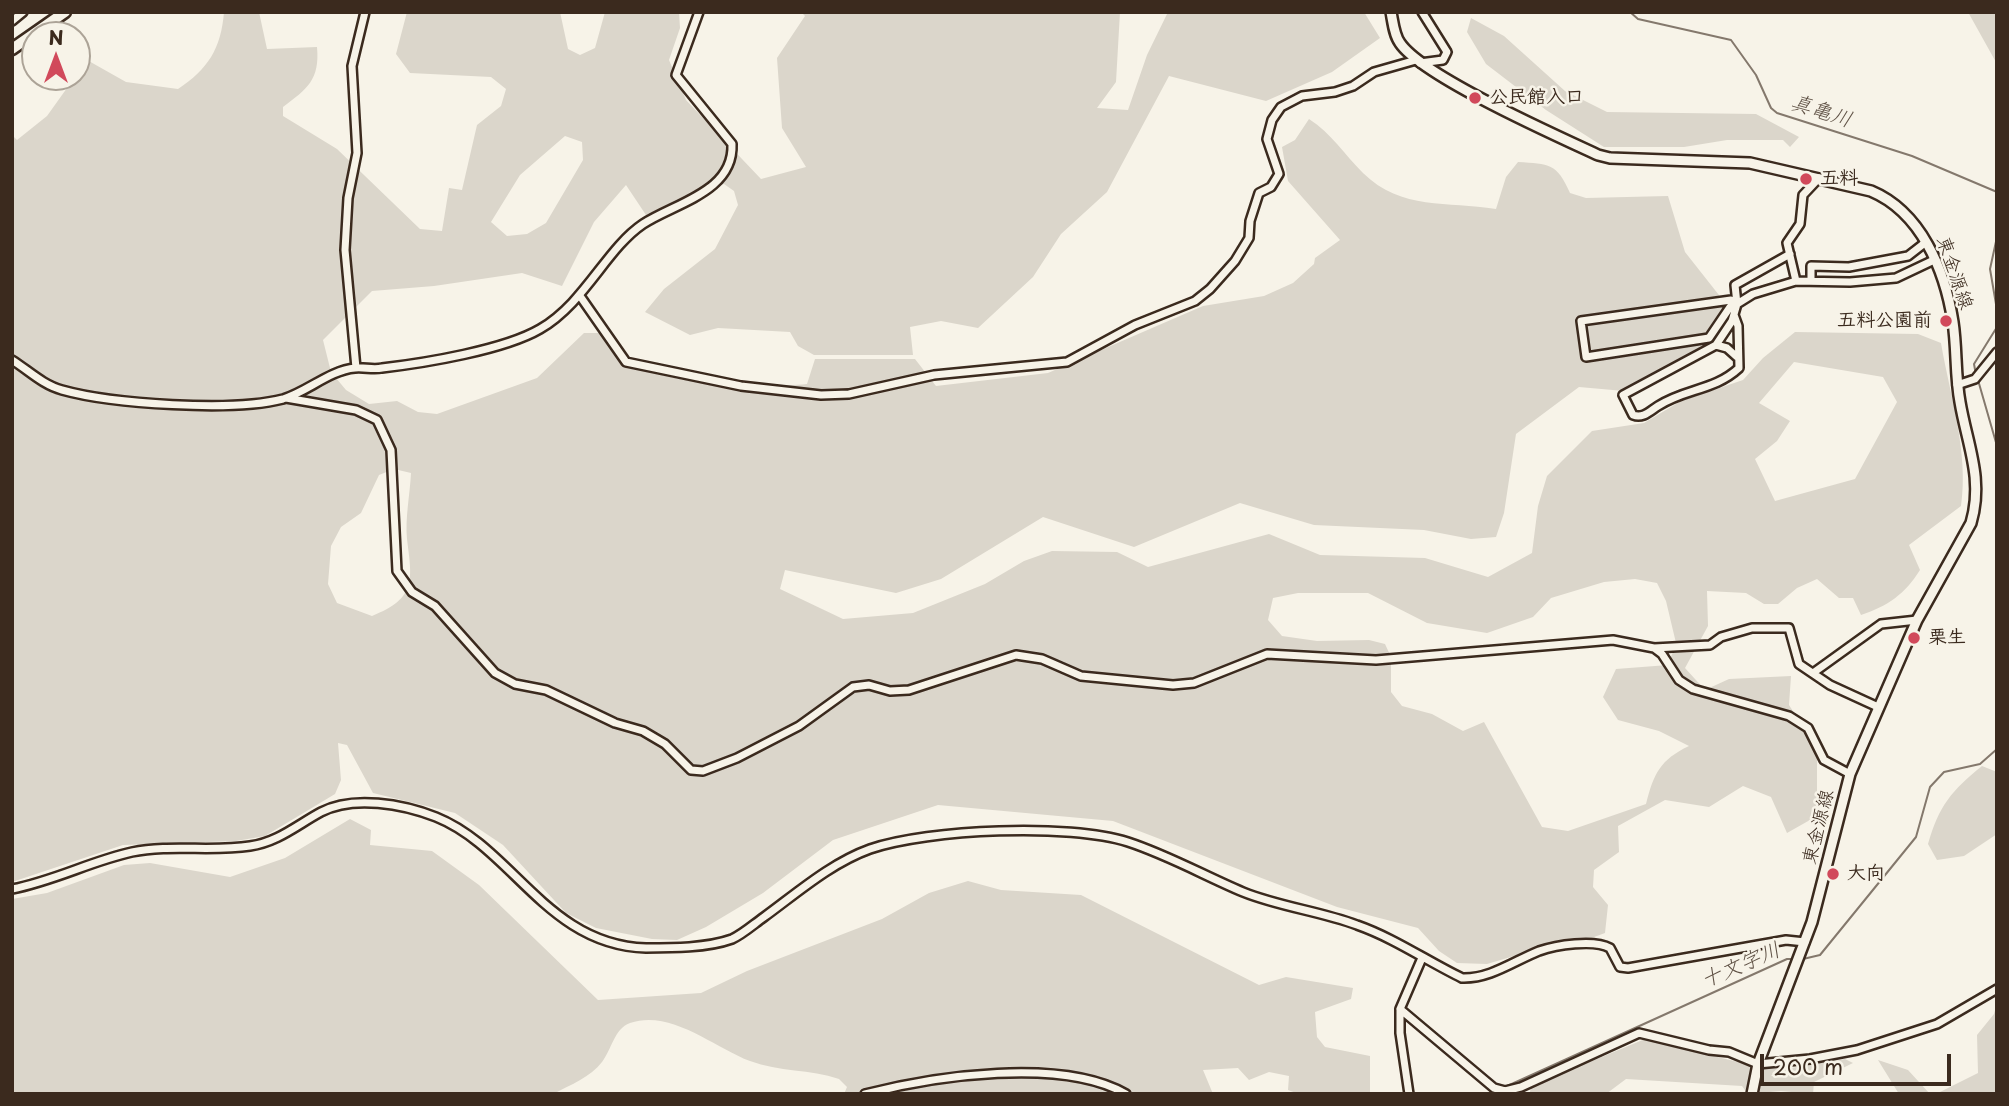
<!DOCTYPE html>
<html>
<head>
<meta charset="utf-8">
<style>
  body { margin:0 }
  #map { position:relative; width:2009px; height:1106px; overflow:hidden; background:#f7f3e8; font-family:"Playpen Sans",sans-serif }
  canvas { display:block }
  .frame { position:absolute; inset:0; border:14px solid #3b2a1e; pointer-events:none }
  .north { position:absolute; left:21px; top:21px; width:70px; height:70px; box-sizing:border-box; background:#f7f3e8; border:2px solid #aca397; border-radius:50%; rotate:0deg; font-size:19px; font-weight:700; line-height:28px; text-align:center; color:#3b2a1e }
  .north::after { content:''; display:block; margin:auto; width:24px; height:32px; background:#d1495b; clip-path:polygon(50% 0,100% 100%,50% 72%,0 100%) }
  .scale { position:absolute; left:1760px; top:1054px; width:191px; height:32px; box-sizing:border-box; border:4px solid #3b2a1e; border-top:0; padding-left:9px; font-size:21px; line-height:24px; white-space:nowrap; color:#3b2a1e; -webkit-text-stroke:5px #f7f3e8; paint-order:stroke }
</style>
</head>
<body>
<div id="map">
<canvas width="2009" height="1106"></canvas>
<div class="frame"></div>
<div class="north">N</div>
<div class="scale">200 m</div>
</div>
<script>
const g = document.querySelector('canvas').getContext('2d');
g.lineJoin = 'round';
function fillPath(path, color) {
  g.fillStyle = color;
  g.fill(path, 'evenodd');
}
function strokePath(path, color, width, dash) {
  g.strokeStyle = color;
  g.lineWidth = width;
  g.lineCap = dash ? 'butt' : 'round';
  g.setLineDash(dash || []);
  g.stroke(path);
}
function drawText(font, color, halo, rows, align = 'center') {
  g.font = font + ' "Playpen Sans","Klee One",sans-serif';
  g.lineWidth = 5;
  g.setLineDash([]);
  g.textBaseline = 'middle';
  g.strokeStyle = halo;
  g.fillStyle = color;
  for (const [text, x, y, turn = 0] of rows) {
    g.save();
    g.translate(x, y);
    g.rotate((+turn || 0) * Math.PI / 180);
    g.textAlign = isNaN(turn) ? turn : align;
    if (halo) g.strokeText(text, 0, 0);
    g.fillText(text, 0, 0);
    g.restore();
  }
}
fillPath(new Path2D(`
  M 224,12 L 259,12 L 267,49 L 317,47 C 320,80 307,89 283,107 L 283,116 L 337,149 L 420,229 L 442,231 L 449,188 L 462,190 L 477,125 L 501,106 L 506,89 L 491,77 L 410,73 L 396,54 L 407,12 L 560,12 L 568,49 L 580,55 L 595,48 L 605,12 L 679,12 L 680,28 L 669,60 L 686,100 L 761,179 L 806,167 L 782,128 L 777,58 L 805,16 L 801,12 L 1120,12 L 1116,82 L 1097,108 L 1128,110 L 1147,55 L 1168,12 L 1364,12 L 1380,38 L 1332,72 L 1266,101 L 1169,76 L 1107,192 L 1061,234 L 1033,277 L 978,328 L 941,321 L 910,327 L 913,355 L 814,355 L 798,346 L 790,332 L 718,328 L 690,335 L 645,312 L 664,289 L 715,249 L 738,205 L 734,191 L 724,184 L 691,192 L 650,221 L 626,185 L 594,222 L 562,286 L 522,273 L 434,286 L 372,291 L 323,340 L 331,372 L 346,390 L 369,404 L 397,401 L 418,412 L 437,414 L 537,378 L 584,333 L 603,333 C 611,342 620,355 629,361 C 667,387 763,388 807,384 L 815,359 L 915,359 L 936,386 L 1048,373 L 1203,306 L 1264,296 L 1293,283 L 1314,264 L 1315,258 L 1340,240 L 1288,181 L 1282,147 L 1295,140 L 1309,119 C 1332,134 1344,154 1363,173 C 1402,211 1447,201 1496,209 L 1506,177 L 1518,162 C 1549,164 1557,163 1570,193 L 1586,198 L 1668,196 L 1685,252 L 1726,304 L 1717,338 L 1624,391 L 1579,387 L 1516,434 L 1504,513 L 1496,537 L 1471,539 L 1424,530 L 1314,525 L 1240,503 L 1134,547 L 1043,517 L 941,579 L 896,593 L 785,570 L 780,589 L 843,619 L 913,613 L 985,584 L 1024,561 L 1052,551 L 1117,552 L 1148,567 L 1269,534 L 1320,555 L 1425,558 L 1488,577 L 1532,553 L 1538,506 L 1547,476 L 1592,431 L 1644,423 L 1681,401 L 1743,380 L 1763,358 L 1795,332 L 1918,334 L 1941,343 C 1950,396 1969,452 1961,506 L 1909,545 L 1920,570 C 1905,594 1888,606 1861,615 L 1853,598 L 1839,598 L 1817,579 L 1797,588 L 1778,604 L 1764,604 L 1746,593 L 1707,591 L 1708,626 L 1685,668 L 1705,690 L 1729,679 L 1791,676 L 1789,705 L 1817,749 L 1817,816 L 1787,833 L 1771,797 L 1743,786 L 1709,807 L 1665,800 L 1618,826 L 1619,852 L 1594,870 L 1593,887 L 1608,905 L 1605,933 L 1575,944 L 1531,951 L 1487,964 L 1457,963 L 1439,951 L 1418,928 L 1337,907 L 1113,821 L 938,805 L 833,840 L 763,893 L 706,927 L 677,940 L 652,939 L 596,928 L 566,913 L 503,845 L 455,813 L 373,793 L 347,745 L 338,743 L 341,780 L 335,794 L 265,836 L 236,841 L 123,845 L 12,882 L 12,135 L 17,140 L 47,116 L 87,60 L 126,82 L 178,89 C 208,69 221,49 224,12 ZM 565,136 L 582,142 L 583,160 L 546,223 L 527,234 L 507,236 L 491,222 L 520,175 ZM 1794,362 L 1883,377 L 1897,402 L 1855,479 L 1775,501 L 1755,459 L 1777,441 L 1790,421 L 1759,403 ZM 394,469 L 411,473 C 410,494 405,518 407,539 C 412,580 417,598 372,616 L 337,603 L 328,584 L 331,546 L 341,527 L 361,513 L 379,475 ZM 1635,579 L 1657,583 L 1666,601 L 1676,643 L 1668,665 L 1616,669 L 1603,697 L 1618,720 L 1659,731 L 1689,746 C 1660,760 1654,773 1646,804 L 1568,831 L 1542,827 L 1484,722 L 1463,731 L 1432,714 L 1402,706 L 1391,692 L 1391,657 L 1385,644 L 1369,640 L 1317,641 L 1282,636 L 1268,620 L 1273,598 L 1298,593 L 1368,593 L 1427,623 L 1487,633 L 1533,617 L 1551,598 L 1604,582 Z
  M 1968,12 L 1997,12 L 1997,64 Z
  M 1471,18 L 1504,36 L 1565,91 L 1607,112 L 1756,114 L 1799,137 L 1790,147 L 1783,140 L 1727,140 L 1684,147 L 1604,147 L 1546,110 L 1486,64 L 1467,32 Z
  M 1982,766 L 1997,772 L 1997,834 L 1964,856 L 1937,860 L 1928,844 C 1939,806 1951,791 1982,766 Z
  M 350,819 L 371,830 L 370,845 L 432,851 L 479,885 L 598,1000 L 701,993 L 747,971 L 882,919 L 929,893 L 968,881 L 1001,890 L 1081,895 L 1259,985 L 1286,977 L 1353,988 L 1351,999 L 1315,1012 L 1317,1037 L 1325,1047 L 1370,1056 L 1370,1094 L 1299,1094 L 1288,1090 L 1289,1076 L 1269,1072 L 1249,1080 L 1238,1068 L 1203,1070 L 1213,1094 L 844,1094 L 847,1087 L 839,1079 C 810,1069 779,1072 750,1061 C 713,1047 671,1009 630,1023 C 614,1029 612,1049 602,1062 C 591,1077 570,1085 553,1094 L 12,1094 L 12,899 L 47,893 L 124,865 L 150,863 L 230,877 L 285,858 Z
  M 1997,1003 L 1997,1094 L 1936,1094 L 1978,1073 L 1977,1035 L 1994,1014 Z
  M 1645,1039 L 1738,1062 L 1785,1069 L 1845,1059 L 1853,1063 L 1814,1082 L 1813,1094 L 1781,1091 L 1748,1094 L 1742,1086 L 1626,1079 L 1606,1094 L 1529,1094 L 1532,1086 Z
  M 1878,1060 L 1908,1070 L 1930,1094 L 1899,1094 Z`), '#dbd6cb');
strokePath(new Path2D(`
  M 1630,12 L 1638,19 L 1731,40 L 1756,75 L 1771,108 L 1777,113 L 1912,156 L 1997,192
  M 1997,237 L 1990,269 L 1997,310
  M 1976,375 L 1974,364 L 1997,327
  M 1978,380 L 1997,446
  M 1803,959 L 1820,955 L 1916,837 L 1930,787 L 1944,772 L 1980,764 L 1997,749
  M 1505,1087 L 1787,959 L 1794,959`), '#84786c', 2);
const minor = new Path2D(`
  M 12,21 L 23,12
  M 1420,63 L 1443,60 L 1447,52 L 1422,12
  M 1811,280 L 1811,266 L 1849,267 L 1908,256 L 1926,242
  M 1796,281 L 1787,243 L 1800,224 L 1803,195 L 1819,178
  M 580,296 L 626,362 L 741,386 L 821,395 L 849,394 L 934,375 L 1067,362 L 1135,325 L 1195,301 L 1210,289 L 1235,261 L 1249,238 L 1250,221 L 1259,193 L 1271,187 L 1279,174 L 1267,139 L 1272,120 L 1281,107 L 1302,96 L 1335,92 L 1353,86 L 1374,72 L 1416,60
  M 1731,300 L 1737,304 L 1730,307 L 1709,338 L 1586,357 L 1581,321 Z
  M 1737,304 L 1735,285 L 1790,254
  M 1734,315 L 1738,326 L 1739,368 C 1714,391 1686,388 1658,406 C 1650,411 1643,419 1633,415 L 1623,395 L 1716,345 L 1732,321 L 1737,304 L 1753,294 L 1796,281 L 1850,282 L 1896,278 L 1934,260
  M 1716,345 L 1727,348 L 1737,357
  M 12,360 C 28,370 43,385 62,390 C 112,404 233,412 283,399 C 307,392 330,370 355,368 C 364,367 373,370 382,368 C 425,363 504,350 540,329 C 585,303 606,249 643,224 C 675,203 734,192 732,144 L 676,75 L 699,12
  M 356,368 L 345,250 L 348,198 L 357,153 L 352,66 L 365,12
  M 1957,385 L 1975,379 L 1997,352
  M 286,398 L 356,410 L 377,420 L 391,450 L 397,571 L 412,592 L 435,606 L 495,673 L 515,684 L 546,690 L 615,723 L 643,731 L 665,744 L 691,770 L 703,771 L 737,758 L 799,726 L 853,687 L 869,685 L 890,691 L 909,690 L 1016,655 L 1042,659 L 1081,676 L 1173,685 L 1194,683 L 1267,654 L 1376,660 L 1613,640 L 1654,648 L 1662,654 L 1679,680 L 1693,689 L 1789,716 L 1808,728 L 1824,760 L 1850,774
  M 1654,648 L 1710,645 L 1721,637 L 1752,628 L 1789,628 L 1799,664 L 1830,685 L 1878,707
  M 1813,673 L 1881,624 L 1917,620
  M 12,889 C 54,881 91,861 132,852 C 170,844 212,852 250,846 C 278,842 297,825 321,812 C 353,795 403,804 436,817 C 513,848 547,945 646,948 C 672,948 707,948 732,939 C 743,934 754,924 764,917 C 797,893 831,863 870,849 C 929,829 1069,823 1128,842 C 1168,855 1205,876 1243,892 C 1280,907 1320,911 1357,925 C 1394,938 1427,961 1462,978 C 1490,979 1514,961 1539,951 C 1556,945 1594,939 1610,948 L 1620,967 L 1628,968 L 1786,940 L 1805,942
  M 1400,1009 L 1494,1088 L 1505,1091 L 1521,1087 L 1639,1033 L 1709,1050 L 1729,1052 L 1758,1064 L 1810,1059 L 1857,1050 L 1937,1024 L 1997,989
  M 865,1094 C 934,1076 1062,1057 1126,1094
  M 1409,1094 L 1400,1033 L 1400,1009 L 1422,958`);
const major = new Path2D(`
  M 1391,12 C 1393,22 1394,35 1400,43 C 1422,76 1557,136 1598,155 L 1610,158 L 1750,163 L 1871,191 C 1921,212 1945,270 1953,322 C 1957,348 1955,375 1960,402 C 1967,444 1984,479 1971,523 L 1917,620 L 1850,774 L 1812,922 L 1758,1064 L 1752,1094`);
const highway = new Path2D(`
  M 12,49 L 65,12`);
strokePath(minor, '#3b2a1e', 12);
strokePath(major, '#3b2a1e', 14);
strokePath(highway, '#3b2a1e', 15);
strokePath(minor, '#f7f3e8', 7);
strokePath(major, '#f7f3e8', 9);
strokePath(highway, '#f7f3e8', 10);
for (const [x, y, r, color] of [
  [1475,98,7,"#d1495b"],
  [1806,179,7,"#d1495b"],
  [1946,321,7,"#d1495b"],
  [1914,638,7,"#d1495b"],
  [1833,874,7,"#d1495b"]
]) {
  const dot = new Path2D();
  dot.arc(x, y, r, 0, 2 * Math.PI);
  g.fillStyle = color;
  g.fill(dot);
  strokePath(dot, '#f7f3e8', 2.5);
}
drawText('bold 19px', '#3b2a1e', '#f7f3e8', [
  ["公民館入口",1489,98],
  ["五料",1820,179],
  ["五料公園前",1932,321,"right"],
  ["栗生",1928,638],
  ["大向",1847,874]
], 'left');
drawText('19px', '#3b2a1e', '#f7f3e8', [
  ["東金源線",1954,273,71],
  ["東金源線",1819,827,-76]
]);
drawText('italic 21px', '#5f5145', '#f7f3e8', [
  ["真亀川",1821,112,18],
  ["十文字川",1741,966,-23]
]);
</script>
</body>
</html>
